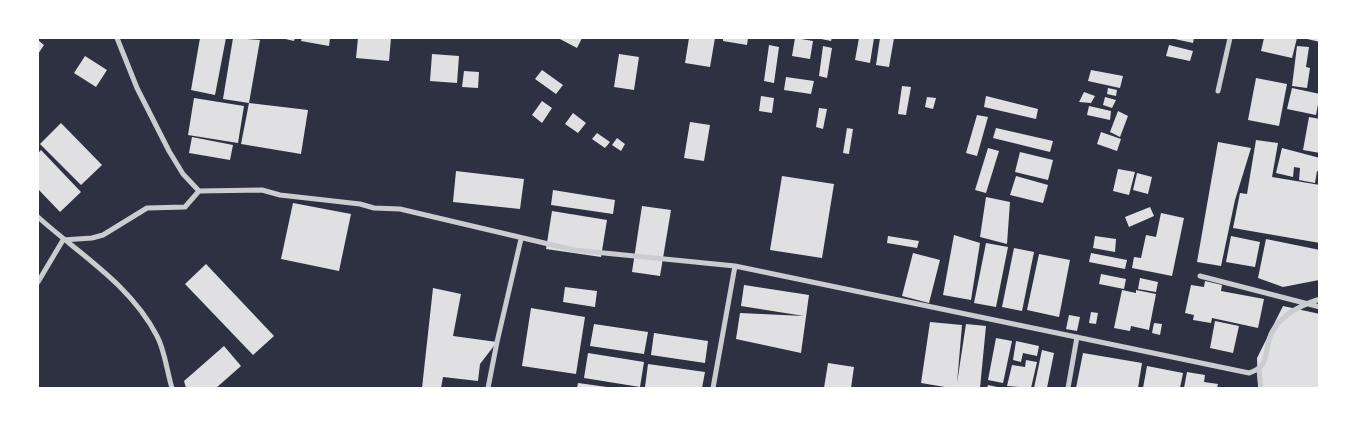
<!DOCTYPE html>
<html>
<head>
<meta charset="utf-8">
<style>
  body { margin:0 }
  #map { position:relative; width:1357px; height:426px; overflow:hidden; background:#2d3142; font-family:Quicksand,sans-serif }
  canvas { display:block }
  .frame { position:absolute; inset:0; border:39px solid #fff; pointer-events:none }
</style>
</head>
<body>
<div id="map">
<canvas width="1357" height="426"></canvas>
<div class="frame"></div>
</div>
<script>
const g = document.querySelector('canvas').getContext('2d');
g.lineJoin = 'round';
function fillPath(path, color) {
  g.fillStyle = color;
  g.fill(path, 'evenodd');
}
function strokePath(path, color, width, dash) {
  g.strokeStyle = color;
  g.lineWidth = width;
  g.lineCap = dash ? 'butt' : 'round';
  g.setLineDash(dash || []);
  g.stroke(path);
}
fillPath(new Path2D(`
  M 200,38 L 226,38 L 215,95 L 191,90 Z
  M 233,38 L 260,40 L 249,103 L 223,99 Z
  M 281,38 L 295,38 L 294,41 Z
  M 302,38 L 330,38 L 329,46 L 301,41 Z
  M 358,38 L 391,38 L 389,61 L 356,58 Z
  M 558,38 L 582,38 L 577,48 Z
  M 689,38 L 715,38 L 710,67 L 685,63 Z
  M 723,38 L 748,38 L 747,45 L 723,41 Z
  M 795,38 L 813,41 L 810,59 L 792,56 Z
  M 816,38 L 832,38 L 831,41 Z
  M 859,38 L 874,38 L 870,63 L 855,60 Z
  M 880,38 L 894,38 L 889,67 L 876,65 Z
  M 1170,38 L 1194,38 L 1193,43 Z
  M 1264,38 L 1297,38 L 1292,58 L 1261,51 Z
  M 1303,38 L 1320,38 L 1320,42 Z
  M 38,40 L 44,45 L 38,54 Z
  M 769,45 L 779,47 L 774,83 L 764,81 Z
  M 1169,45 L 1193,51 L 1190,61 L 1166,56 Z
  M 823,46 L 832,48 L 827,78 L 819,76 Z
  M 1297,46 L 1309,47 L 1306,67 L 1310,68 L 1307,88 L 1292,86 Z
  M 432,54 L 459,56 L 457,83 L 430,81 Z
  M 619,54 L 639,57 L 634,90 L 614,87 Z
  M 85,56 L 107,70 L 96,87 L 74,73 Z
  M 542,70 L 563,85 L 556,94 L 535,79 Z
  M 1091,70 L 1123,76 L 1120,88 L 1088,81 Z
  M 464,71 L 479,72 L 478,88 L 462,87 Z
  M 786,77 L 814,81 L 811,94 L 784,90 Z
  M 1256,78 L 1287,84 L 1279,126 L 1248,120 Z
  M 902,86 L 911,87 L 906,115 L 898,114 Z
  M 1108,88 L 1117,90 L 1116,96 L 1107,94 Z
  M 1292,88 L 1320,94 L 1316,115 L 1287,109 Z
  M 1084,92 L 1095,96 L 1091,103 L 1079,102 Z
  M 761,96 L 774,98 L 772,113 L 759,111 Z
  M 986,96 L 1038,109 L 1036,119 L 984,107 Z
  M 927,97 L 936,98 L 933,109 L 925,107 Z
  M 1105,97 L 1116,100 L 1112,108 L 1103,105 Z
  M 194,98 L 244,106 L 238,143 L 188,135 Z
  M 542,101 L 552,108 L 542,123 L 532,115 Z
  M 249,103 L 308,110 L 301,154 L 241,144 Z
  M 1089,106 L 1111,111 L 1110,120 L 1087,115 Z
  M 819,108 L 827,109 L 823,129 L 816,127 Z
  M 1118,111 L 1128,116 L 1120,137 L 1110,132 Z
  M 573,113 L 586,123 L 578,133 L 565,124 Z
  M 977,115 L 988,117 L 977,156 L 966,153 Z
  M 1309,117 L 1320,119 L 1320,153 L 1303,150 Z
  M 690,122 L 710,125 L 704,161 L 684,158 Z
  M 61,123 L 102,165 L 81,185 L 40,144 Z
  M 847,128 L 853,129 L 849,154 L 843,153 Z
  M 996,128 L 1053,141 L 1050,152 L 993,138 Z
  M 1101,132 L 1121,139 L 1117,151 L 1097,144 Z
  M 597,133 L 610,142 L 605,148 L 592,139 Z
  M 192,137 L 233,145 L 230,160 L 189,153 Z
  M 617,138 L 625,144 L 621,151 L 612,145 Z
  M 1256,140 L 1278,143 L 1272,177 L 1320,185 L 1320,243 L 1233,228 L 1240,193 L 1247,194 Z
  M 1218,142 L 1251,148 L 1235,200 L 1221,266 L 1197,262 Z
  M 988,148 L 999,151 L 986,193 L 975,190 Z
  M 1282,148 L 1320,158 L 1320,172 L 1317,171 L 1315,183 L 1299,180 L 1300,168 L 1294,167 L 1293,177 L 1276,173 Z
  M 41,150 L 81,192 L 60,212 L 38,189 L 38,153 Z
  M 1020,152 L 1053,160 L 1048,180 L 1015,172 Z
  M 1118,169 L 1135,172 L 1129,195 L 1113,191 Z
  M 456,171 L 524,179 L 520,209 L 453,202 Z
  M 1137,173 L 1152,177 L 1148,194 L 1133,190 Z
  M 782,176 L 834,184 L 822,258 L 770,250 Z
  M 1016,176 L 1048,185 L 1043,203 L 1010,195 Z
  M 553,190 L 615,200 L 613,214 L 551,205 Z
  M 986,197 L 1010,202 L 1007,244 L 980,237 Z
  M 293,203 L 351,214 L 339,271 L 281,259 Z
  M 642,206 L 671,210 L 660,276 L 632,272 Z
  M 1150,207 L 1154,216 L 1129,227 L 1125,217 Z
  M 552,211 L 607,220 L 601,257 L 546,249 Z
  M 1161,213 L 1184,218 L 1172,276 L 1132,268 L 1134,257 L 1141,258 L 1146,235 L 1156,237 Z
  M 954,235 L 980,243 L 971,300 L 943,295 Z
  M 888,236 L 919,241 L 917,248 L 887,243 Z
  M 1095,236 L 1116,239 L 1115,252 L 1093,248 Z
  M 1231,236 L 1260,242 L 1255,267 L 1226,262 Z
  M 1266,239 L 1320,250 L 1319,280 L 1283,287 L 1258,278 Z
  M 986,243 L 1008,247 L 996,307 L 974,303 Z
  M 1014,248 L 1034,252 L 1022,311 L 1002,307 Z
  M 913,253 L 940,260 L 929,303 L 902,296 Z
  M 1091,253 L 1127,260 L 1125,269 L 1089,262 Z
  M 1039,254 L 1070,260 L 1059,317 L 1027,310 Z
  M 206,264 L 274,336 L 253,355 L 185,284 Z
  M 1101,274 L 1126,279 L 1124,289 L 1099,284 Z
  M 1140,278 L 1158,282 L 1156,292 L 1138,289 Z
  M 1205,281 L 1222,285 L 1221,291 L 1264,299 L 1258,328 L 1212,318 L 1211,323 L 1193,320 L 1194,315 L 1185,313 L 1191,285 L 1204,287 Z
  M 744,285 L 809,295 L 801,353 L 736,339 L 740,313 L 804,316 L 741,306 Z
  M 565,287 L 597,291 L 595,307 L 563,302 Z
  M 433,288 L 461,294 L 453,336 L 497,342 L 480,364 L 478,381 L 443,377 L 441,388 L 422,388 Z
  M 1122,290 L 1136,293 L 1136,290 L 1156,294 L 1149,330 L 1131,326 L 1130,331 L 1114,328 Z
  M 1283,306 L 1320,314 L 1319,388 L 1258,388 L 1257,358 Z
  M 531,308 L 585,317 L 576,374 L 522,366 Z
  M 1091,312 L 1098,313 L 1096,324 L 1089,323 Z
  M 1069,315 L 1080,317 L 1077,331 L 1066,329 Z
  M 1215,321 L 1239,326 L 1233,353 L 1210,348 Z
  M 930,322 L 962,325 L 957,383 L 966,324 L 986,326 L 980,388 L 951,388 L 921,383 Z
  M 1154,323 L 1162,324 L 1160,335 L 1152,333 Z
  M 594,324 L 648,332 L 644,354 L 590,346 Z
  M 654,333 L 708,341 L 705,363 L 651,355 Z
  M 996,338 L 1012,341 L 1003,383 L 988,380 Z
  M 1016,341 L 1039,346 L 1037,356 L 1023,353 L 1021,362 L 1013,360 Z
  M 224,346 L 241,366 L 216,388 L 186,388 L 184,381 Z
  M 1042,350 L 1054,353 L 1047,388 L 1034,388 Z
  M 588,353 L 644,362 L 640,387 L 584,378 Z
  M 1083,353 L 1142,363 L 1138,388 L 1076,388 Z
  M 1026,360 L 1037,362 L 1031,388 L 1007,386 L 1012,365 L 1025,367 Z
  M 828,363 L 854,367 L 851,388 L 824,388 Z
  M 648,364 L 705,372 L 702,388 L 645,387 Z
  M 1147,366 L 1183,373 L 1180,388 L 1143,388 Z
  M 1187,372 L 1205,375 L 1204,382 L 1218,384 L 1217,388 L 1184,388 Z
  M 578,383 L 607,387 L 607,388 L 577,388 Z
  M 988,385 L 1002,388 L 987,388 Z`), '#e0e0e3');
strokePath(new Path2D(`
  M 117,38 L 137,88 L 169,151 L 183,174 L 199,191
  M 1218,91 L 1230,38
  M 38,217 C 80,255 130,284 157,336 C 165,351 167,372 172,388
  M 1200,276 L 1320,307
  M 38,282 L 63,240 L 92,238 L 103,235 L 147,208 L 185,207 L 199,191 L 262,190 L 280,195 L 360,204 L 374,208 L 400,209 L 574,250 L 735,266 L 1249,373 C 1272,366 1263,349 1272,332 C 1282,314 1301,305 1320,299
  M 1259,370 L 1261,388
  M 488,388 L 497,342 L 521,239
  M 713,388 L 735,266
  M 1068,388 L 1077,337`), '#caccd0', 5);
</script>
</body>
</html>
